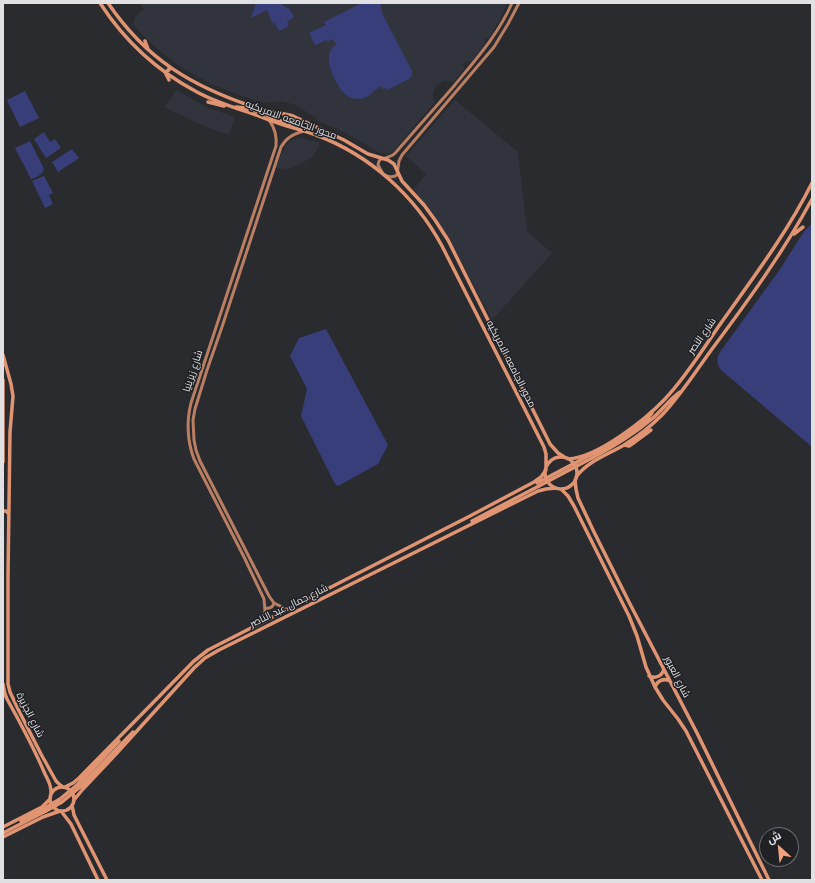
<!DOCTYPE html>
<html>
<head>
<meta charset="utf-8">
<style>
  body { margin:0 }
  #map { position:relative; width:815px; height:883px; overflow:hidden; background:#2a2b2f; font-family:Montserrat,Cairo,sans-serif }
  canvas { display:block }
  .frame { position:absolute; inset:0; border:4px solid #e1e1e4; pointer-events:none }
  .north { position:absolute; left:759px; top:827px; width:40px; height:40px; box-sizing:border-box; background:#202125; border:1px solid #6d6e71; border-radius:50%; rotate:333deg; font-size:11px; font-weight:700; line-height:16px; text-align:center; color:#e1e1e4 }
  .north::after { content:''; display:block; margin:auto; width:14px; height:18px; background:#f1a17d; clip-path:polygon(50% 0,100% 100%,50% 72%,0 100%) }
</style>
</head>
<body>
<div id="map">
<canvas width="815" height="883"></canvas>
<div class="frame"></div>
<div class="north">ش</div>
</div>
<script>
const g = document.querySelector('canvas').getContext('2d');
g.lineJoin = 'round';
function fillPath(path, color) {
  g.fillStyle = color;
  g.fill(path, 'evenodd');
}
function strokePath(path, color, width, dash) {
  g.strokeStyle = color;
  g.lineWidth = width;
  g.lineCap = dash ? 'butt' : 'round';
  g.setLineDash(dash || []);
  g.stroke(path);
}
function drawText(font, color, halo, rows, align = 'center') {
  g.font = font + ' Montserrat,Cairo,sans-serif';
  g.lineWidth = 3;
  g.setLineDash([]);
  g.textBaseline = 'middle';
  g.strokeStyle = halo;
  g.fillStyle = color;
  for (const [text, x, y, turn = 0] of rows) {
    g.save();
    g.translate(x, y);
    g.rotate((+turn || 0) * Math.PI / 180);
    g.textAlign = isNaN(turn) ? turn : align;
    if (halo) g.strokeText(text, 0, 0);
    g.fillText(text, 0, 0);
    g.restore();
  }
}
fillPath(new Path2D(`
  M 139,3 L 508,3 L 494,30 L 488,40 L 487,39 L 488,38 L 486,37 L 484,41 L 485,42 L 485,44 L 478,53 L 470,63 L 468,61 L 466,61 L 462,65 L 465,68 L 453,82 L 448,81 L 443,81 L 436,86 L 433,92 L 433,97 L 435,102 L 394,150 L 391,153 L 386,154 L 380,153 L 346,133 L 316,120 L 317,118 L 311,115 L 298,106 L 289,103 L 279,101 L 268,103 L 266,101 L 265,103 L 245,97 L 213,85 L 182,68 L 155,47 L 137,29 L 134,24 L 134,19 L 138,14 L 144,9 Z
  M 177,90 L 206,107 L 235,117 L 229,135 L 202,125 L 164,107 Z
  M 455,100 L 518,152 L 527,231 L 552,253 L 492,320 L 448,236 L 414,189 L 426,174 L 406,156 Z
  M 302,138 L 320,143 L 313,157 L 289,169 L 276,168 L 281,155 L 286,145 L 292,140 Z`), '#32343d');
fillPath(new Path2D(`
  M 256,3 L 281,3 L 284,6 L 288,9 L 289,8 L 294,17 L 287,22 L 289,26 L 279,31 L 275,23 L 273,24 L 267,10 L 253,17 L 251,17 Z
  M 362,3 L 380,3 L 382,13 L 412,71 L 412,75 L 409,79 L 387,90 L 386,88 L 383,89 L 381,86 C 373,90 370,98 360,99 C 355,99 350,98 346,95 C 338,89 327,66 329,56 C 329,51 333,47 336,44 L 332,39 L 328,42 L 326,40 L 316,45 L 315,45 L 309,33 L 326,25 L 324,22 Z
  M 25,91 L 39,118 L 20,127 L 7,100 Z
  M 44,132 L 50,142 L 55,139 L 61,148 L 46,158 L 34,139 Z
  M 30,141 L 44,169 C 43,175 36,177 31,179 L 15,148 Z
  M 72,149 L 79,158 L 58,172 L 52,162 Z
  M 44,176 L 53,193 L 49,195 L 53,204 L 45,208 L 32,181 Z
  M 812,224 L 812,447 L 721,370 C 717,364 716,359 720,352 L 778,272 L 805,230 Z
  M 326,329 L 388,445 L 378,464 L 338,486 L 335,484 L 301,416 L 307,389 L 290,356 L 299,338 Z`), '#373e79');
strokePath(new Path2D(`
  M 382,172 L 378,165 C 379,157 382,160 388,157 C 392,156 395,154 397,151 C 416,129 435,108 454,86 C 476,59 498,35 512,3
  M 385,175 C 389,177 393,178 397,175 L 399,161 L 402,155 L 494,47 L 508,24 L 519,3
  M 265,608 C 270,609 273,607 274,603
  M 286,609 L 274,603 L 269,596 L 200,461 L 196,450 L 194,440 L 193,420 L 195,409 L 207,370 L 222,327 L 281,147 C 286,138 293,134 304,131
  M 260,623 L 263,617 L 265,611 L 264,599 L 244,557 L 194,459 C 187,440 186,423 191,403 L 276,146 C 277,136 275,128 269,120`), '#ba7e63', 3);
strokePath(new Path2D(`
  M 100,3 C 124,40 157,71 197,92 C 215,102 236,108 256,115 C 266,119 276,123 287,126 C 297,129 306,131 316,135 C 370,155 415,196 442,246 L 544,447 L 546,454 L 546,469
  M 108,3 C 146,59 191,86 254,107 C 260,108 266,111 272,112 C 279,113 286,114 293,116 L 344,140 L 368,154 L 388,160 L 394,164 L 402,181 L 424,205 L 435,220 L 448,240 L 550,444 L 558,453 L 566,458
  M 145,41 L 148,49
  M 169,80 L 165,72 L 169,70 L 169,67
  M 208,102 L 224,106
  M 236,107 C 256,108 272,119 290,124 L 296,124 L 297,122 L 297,118
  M 794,234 L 803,227
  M 3,355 L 11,384 L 13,396 L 10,432 L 8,576 L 8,684 L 10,692 L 18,709 L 41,754 L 56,781 L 60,785 L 63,787
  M 3,380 L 3,462
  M 624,445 L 629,446 L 632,444 L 651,430
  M 590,455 C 610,446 639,431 652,413
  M545 473a16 16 0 1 1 32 0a16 16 0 1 1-32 0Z
  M 592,458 C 615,446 633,435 653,418 C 662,410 670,399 680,392
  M 568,459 C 597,458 645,420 665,399 C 686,377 703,349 721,323 C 753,278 787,233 812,183
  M 576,477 C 588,461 607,455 624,445 C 637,437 650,427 662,415 C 682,394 697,369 715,345 C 750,298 784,251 812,199
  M 575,480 L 576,489 L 578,498 L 594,532 L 630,604 L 697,733 L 769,880
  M 561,489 L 568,496 L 574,506 L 629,616 L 637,636 L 646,667 L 655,687 L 663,700 L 678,719 L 686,731 L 762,880
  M 3,511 L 6,511 L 8,513
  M 472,521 L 539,486
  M 649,676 C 656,679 662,676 664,669
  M 3,684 L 5,694 L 7,699 C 21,724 34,748 45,774 C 48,780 52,786 51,794
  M 655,687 C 658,680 664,678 670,681
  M 77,785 L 119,741
  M 65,787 L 73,783 L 79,778 L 194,661 L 208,650 L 470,516 L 534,482 L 541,477 L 546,470
  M 80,787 L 133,732
  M50 799a12 12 0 1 1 24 0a12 12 0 1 1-24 0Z
  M 74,800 L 83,789 L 116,754 L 194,668 L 205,658 L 219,650 L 538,491 L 546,489 L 556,488
  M 72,805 L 74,815 L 78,823 L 107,880
  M 61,811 L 71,824 L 98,880
  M 21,821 L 45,808
  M 3,827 L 42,807 L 50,799
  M 3,833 L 46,811
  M 3,837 L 43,817 L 60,811`), '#e19471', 3.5);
strokePath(new Path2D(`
  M 537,483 L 590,455
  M 539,486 L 592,458
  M 45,808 L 60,799 L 77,785
  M 46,811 L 62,802 L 80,787`), '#e19471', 3.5);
drawText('10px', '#e1e1e4', '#202125', [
  ["محور الجامعه الامريكيه",291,120,20],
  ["شارع النصر",702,336,-55],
  ["محور الجامعه الامريكيه",511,364,63],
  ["شارع زيزينيا",193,371,-72],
  ["شارع جمال عبد الناصر",289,606,-26],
  ["شارع العبور",677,677,63],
  ["شارع الجزيرة",30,715,63]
]);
</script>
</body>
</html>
